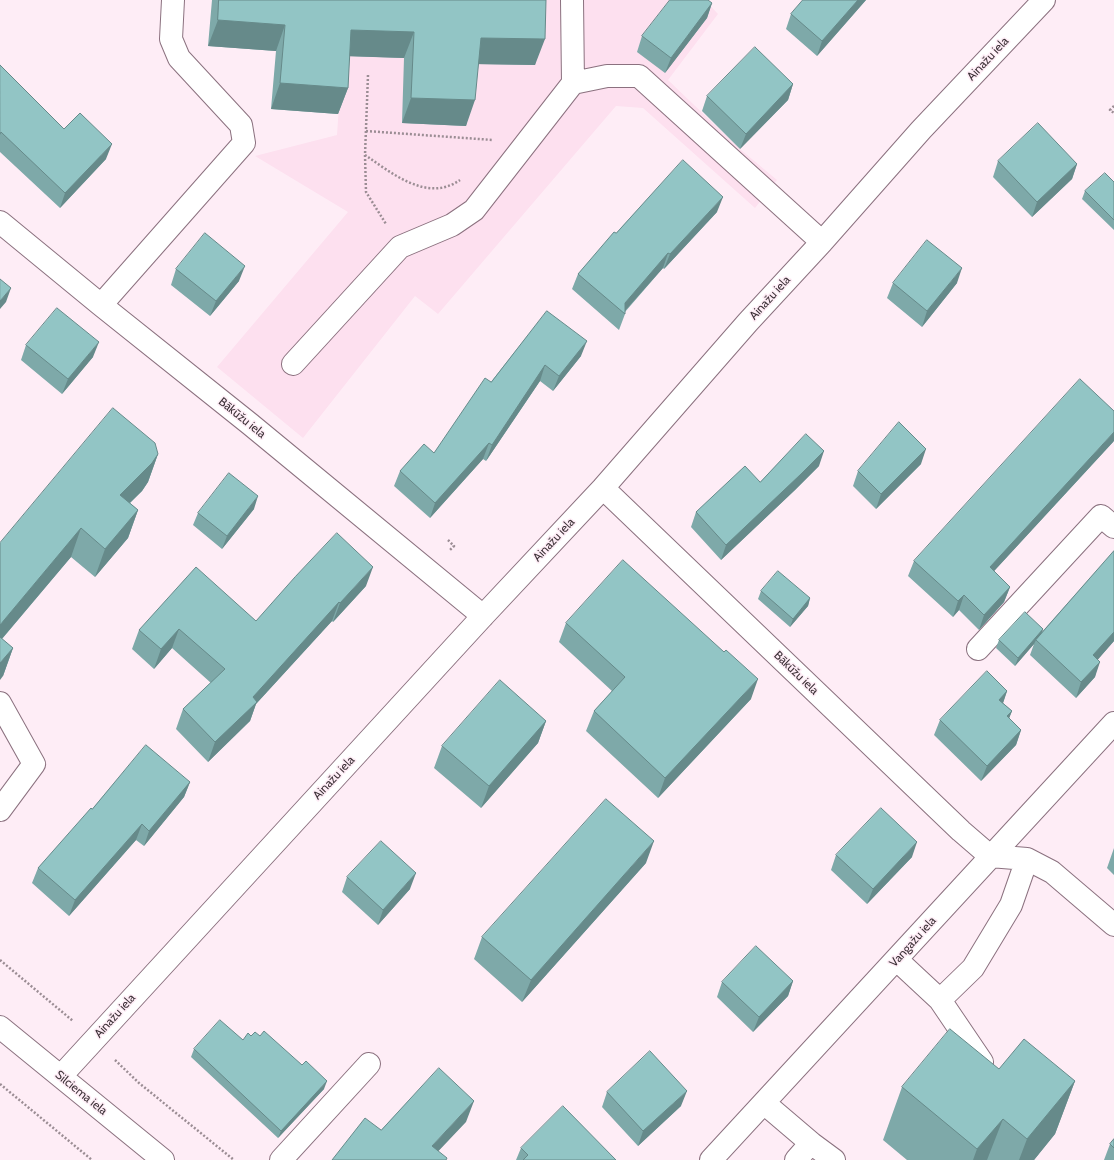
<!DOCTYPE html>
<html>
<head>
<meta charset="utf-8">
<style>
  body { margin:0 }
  canvas { display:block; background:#feedf6 }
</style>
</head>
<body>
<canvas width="1114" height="1160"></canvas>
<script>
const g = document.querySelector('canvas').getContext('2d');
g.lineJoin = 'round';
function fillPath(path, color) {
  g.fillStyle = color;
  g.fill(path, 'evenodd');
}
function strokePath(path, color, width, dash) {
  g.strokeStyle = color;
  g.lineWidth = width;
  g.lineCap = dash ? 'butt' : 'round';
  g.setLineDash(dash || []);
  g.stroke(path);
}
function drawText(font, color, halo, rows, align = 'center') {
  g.font = font + ' Cabin,sans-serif';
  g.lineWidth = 3;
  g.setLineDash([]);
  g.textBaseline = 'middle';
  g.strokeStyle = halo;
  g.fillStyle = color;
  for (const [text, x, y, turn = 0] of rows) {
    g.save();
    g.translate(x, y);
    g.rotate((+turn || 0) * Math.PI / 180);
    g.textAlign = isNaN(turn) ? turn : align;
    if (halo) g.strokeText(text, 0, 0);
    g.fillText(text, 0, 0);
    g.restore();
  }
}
fillPath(new Path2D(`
  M 346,0 L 705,0 L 718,14 L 668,80 L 740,149 L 777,180 L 755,208 L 643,108 L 616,106 L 438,314 L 415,296 L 303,438 L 217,367 L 348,212 L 255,156 L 337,135 Z`), '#fde0ef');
const minor = new Path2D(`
  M 572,0 L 573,83 L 607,76 L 639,76 L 822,242
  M 0,222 L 101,305 L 250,424 L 483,616
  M 101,305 L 244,143 L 241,125 L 179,58 L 171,39 L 173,0
  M 293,364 L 400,247 L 452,225 L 474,210 L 573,83
  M 603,488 L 961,831 L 990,856 L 1027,859 L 1011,905 L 973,968 L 940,1000 L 897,960
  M 978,649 L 1101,516 L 1114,527
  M 0,703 L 34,764 L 0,810
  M 1027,859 L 1052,872 L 1114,925
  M 940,1000 L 982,1062
  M 0,1027 L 163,1160
  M 61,1076 L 483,616 L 603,488 L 748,322 L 822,242 L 921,130 L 1044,0
  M 764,1103 L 811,1143 L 796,1160
  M 811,1143 L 834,1160
  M 281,1160 L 369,1064
  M 711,1160 L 1114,723`);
strokePath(minor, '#8b717f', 24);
strokePath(new Path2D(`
  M 368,75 L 365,155 L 366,192 L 386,224
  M 1114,106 L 1110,110 L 1114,113
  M 366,131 L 493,140
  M 365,155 C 392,173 427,203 460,180
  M 448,540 L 454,546 L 449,551
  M 0,960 L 73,1021
  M 115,1060 L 139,1083 L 234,1160
  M 0,1084 L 92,1160`), '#9b8d94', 2.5, [2, 2]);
strokePath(minor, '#fff', 22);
fillPath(new Path2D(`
  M 212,0 L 546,0 L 535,65 L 478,64 L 466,126 L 402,123 L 404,58 L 349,56 L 348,88 L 338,114 L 271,109 L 276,51 L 208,46 Z
  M 803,0 L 866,0 L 817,56 L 786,29 L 791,14 Z
  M 712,3 L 707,18 L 665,73 L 637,52 L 642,36 Z
  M 0,65 L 64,129 L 106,159 L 60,208 L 0,152 Z
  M 793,84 L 788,100 L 740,149 L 702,111 L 707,96 Z
  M 998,161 L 1077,164 L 1072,179 L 1032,217 L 993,177 Z
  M 1114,182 L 1114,230 L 1082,199 L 1085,191 Z
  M 717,212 L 664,269 L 663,268 L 625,312 L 625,314 L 619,330 L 572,289 L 578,274 L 616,233 Z
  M 176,269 L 239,281 L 210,316 L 171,285 Z
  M 893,283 L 957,283 L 922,327 L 887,298 Z
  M 547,311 L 581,356 L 553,391 L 540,381 L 486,461 L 483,459 L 430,518 L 394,486 L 400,471 L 434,453 L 491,382 Z
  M 26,345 L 93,357 L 62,394 L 21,360 Z
  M 1114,441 L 994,571 L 1010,587 L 1004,602 L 979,630 L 959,610 L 953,617 L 908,576 L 914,561 Z
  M 158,454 L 148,482 L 142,491 L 130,503 L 138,510 L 128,538 L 95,577 L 71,557 L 2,639 L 13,648 L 3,676 L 0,543 Z
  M 921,464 L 876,509 L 853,486 L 858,471 Z
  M 819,466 L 795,490 L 721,560 L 691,527 L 696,512 L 760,482 Z
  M 254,509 L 222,549 L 193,525 L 198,513 Z
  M 1114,551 L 1114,641 L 1098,659 L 1095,677 L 1076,698 L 1030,655 L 1034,644 L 1015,666 L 996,648 L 999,640 L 1043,629 L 1042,632 Z
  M 366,586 L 333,622 L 332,621 L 256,704 L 250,721 L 208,762 L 176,729 L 183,709 L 211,683 L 172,648 L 154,669 L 132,649 L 139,630 L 256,621 Z
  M 761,591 L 810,598 L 808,606 L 790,627 L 758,599 Z
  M 566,623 L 751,699 L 658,798 L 586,731 L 594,711 L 612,691 L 559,642 Z
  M 1007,691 L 1003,703 L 1012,711 L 1009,718 L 1021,730 L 1016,745 L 981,781 L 934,735 L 940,720 Z
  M 546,721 L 538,743 L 481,808 L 434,768 L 442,746 Z
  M 190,782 L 184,797 L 144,846 L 136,840 L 69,916 L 32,883 L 38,868 L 92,809 Z
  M 1114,848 L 1114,875 L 1107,868 Z
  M 836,855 L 912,857 L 867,904 L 831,870 Z
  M 646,863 L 522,1002 L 474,959 L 482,937 Z
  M 347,877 L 410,889 L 378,925 L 342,892 Z
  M 793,981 L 788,996 L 753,1032 L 717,997 L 722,982 Z
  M 251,1036 L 324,1089 L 278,1138 L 191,1057 L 194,1049 L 243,1040 Z
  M 999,1069 L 1075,1081 L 1055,1134 L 1034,1160 L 907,1160 L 883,1140 L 902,1087 Z
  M 607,1092 L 681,1106 L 638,1146 L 602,1107 Z
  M 1114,1139 L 1114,1160 L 1104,1160 L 1110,1144 Z
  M 521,1148 L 616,1160 L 516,1160 Z`), '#7ea9a9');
fillPath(new Path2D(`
  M 858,0 L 866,0 L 817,56 L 822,41 Z
  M 712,3 L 707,18 L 665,73 L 671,58 Z
  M 218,20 L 285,25 L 276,51 L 208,46 Z
  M 351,30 L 414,32 L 404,58 L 342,56 Z
  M 481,38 L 545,39 L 535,65 L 471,64 Z
  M 280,83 L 348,88 L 338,114 L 271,109 Z
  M 793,84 L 788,100 L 740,149 L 746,134 Z
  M 411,98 L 475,100 L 466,126 L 402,123 Z
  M 112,144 L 106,159 L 60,208 L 65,193 Z
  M 1077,164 L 1072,179 L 1032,217 L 1037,202 Z
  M 723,197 L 717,212 L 664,269 L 670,254 Z
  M 668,253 L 663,268 L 623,313 L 625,303 Z
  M 245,266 L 239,281 L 210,316 L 216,301 Z
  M 962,268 L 957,283 L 922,327 L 927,311 Z
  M 11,288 L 6,302 L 0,309 L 0,301 Z
  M 587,341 L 581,356 L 553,391 L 559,376 Z
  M 99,342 L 93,357 L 62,394 L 68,379 Z
  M 545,365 L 540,381 L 486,461 L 492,445 Z
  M 1114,432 L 1114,441 L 984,582 L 990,567 Z
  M 489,443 L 483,459 L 430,518 L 435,503 Z
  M 926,449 L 921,464 L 876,509 L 881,494 Z
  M 824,451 L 819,466 L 795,490 L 721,560 L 726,545 Z
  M 158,454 L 148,482 L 142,491 L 109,523 L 120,495 Z
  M 258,496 L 254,509 L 222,549 L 227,536 Z
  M 138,510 L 128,538 L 95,577 L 105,549 Z
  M 81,528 L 71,557 L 0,641 L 0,625 Z
  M 373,567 L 366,586 L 333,622 L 340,603 Z
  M 1010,587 L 1004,602 L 979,630 L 984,615 Z
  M 964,595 L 959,610 L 953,617 L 958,601 Z
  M 810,598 L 808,606 L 790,627 L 793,619 Z
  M 339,602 L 332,621 L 256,704 L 250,721 L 208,762 L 215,742 L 253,697 Z
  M 179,629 L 172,648 L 154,669 L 161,649 Z
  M 1043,629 L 1040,637 L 1036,640 L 1034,644 L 1015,666 L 1018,658 Z
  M 1114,632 L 1114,641 L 1088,671 L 1093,655 Z
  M 13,648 L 3,676 L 0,680 L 0,663 Z
  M 1100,662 L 1095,677 L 1076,698 L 1081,682 Z
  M 758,679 L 751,699 L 658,798 L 665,778 Z
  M 1007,691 L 1002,706 L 999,700 Z
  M 1012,711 L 1006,726 L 1007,716 Z
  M 546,721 L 538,743 L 481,808 L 489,786 Z
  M 1021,730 L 1016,745 L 981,781 L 987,766 Z
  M 190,782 L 184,797 L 144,846 L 149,831 Z
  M 142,824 L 136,840 L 69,916 L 75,900 Z
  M 654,841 L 646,863 L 522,1002 L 531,980 Z
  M 917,842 L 912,857 L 867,904 L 873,889 Z
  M 416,873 L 410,889 L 378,925 L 383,910 Z
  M 793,981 L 788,996 L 753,1032 L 759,1017 Z
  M 327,1081 L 324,1089 L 278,1138 L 281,1131 Z
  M 1075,1081 L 1055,1134 L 1034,1160 L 1019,1160 L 1027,1139 Z
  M 687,1091 L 681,1106 L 638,1146 L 643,1131 Z
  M 474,1101 L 466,1122 L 430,1160 L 432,1146 Z
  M 1003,1119 L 987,1160 L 973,1160 L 977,1149 Z`), '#668a8a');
const building = new Path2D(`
  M 219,0 L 546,0 L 545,39 L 481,38 L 475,100 L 411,98 L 414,32 L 351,30 L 348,88 L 280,83 L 285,25 L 218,20 Z
  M 670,0 L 708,0 L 712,3 L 671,58 L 642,36 Z
  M 803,0 L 858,0 L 822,41 L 791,14 Z
  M 755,47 L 793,84 L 746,134 L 707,96 Z
  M 0,65 L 64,129 L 80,113 L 112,144 L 65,193 L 1,132 L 0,134 Z
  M 1038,123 L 1077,164 L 1037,202 L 998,161 Z
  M 683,160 L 723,197 L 670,254 L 668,253 L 625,303 L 625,314 L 578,274 L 614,232 L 616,233 Z
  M 1105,173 L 1114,182 L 1114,220 L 1085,191 Z
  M 205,233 L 245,266 L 216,301 L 176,269 Z
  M 927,240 L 962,268 L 927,311 L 893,283 Z
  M 0,279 L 11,288 L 0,301 Z
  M 57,308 L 99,342 L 68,379 L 26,345 Z
  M 547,311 L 587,341 L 559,376 L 545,365 L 492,445 L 489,443 L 435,503 L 400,471 L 424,444 L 434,453 L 485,378 L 491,382 Z
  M 1080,379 L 1114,411 L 1114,432 L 990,567 L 1010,587 L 984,615 L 964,595 L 958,601 L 914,561 Z
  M 113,408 L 155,443 L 158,454 L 152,463 L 120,495 L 138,510 L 105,549 L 81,528 L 0,625 L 0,543 Z
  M 899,422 L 926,449 L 881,494 L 858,471 Z
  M 806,434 L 824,451 L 801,474 L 726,545 L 696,512 L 745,466 L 760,482 Z
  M 229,473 L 258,496 L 227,536 L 198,513 Z
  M 337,533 L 373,567 L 340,603 L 339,602 L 253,697 L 257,702 L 215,742 L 183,709 L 225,669 L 179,629 L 161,649 L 139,630 L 196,567 L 256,621 L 295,577 Z
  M 1114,551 L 1114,632 L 1093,655 L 1100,662 L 1081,682 L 1036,640 Z
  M 623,560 L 724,652 L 726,650 L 758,679 L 665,778 L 594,711 L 625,677 L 566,623 Z
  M 778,571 L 810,598 L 793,619 L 761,591 Z
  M 1025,612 L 1043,629 L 1018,658 L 999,640 Z
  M 0,637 L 13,648 L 0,663 Z
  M 987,671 L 1007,691 L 999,700 L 1012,711 L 1007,716 L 1021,730 L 987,766 L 940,720 Z
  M 500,680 L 546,721 L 489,786 L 442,746 Z
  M 146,745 L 190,782 L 149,831 L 142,824 L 75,900 L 38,868 L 91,808 L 92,809 Z
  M 606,799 L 654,841 L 531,980 L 482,937 Z
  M 881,808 L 917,842 L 873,889 L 836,855 Z
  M 381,841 L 416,873 L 383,910 L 347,877 Z
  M 756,946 L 793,981 L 759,1017 L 722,982 Z
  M 220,1020 L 243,1040 L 248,1033 L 251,1036 L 255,1032 L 260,1036 L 264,1031 L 302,1065 L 306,1061 L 327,1081 L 281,1131 L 194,1049 Z
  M 950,1029 L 999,1069 L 1024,1039 L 1075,1081 L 1027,1139 L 1003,1119 L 977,1149 L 902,1087 Z
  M 650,1051 L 687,1091 L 643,1131 L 607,1092 Z
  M 439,1068 L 474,1101 L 432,1146 L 447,1158 L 446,1160 L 332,1160 L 365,1118 L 381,1130 Z
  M 563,1106 L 616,1160 L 523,1160 L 528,1155 L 521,1148 Z
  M 1114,1139 L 1114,1148 L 1110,1144 Z`);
fillPath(building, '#92c5c5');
strokePath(building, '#668a8a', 1);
drawText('12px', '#3d3238', '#feedf6', [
  ["Ainažu iela",988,59,-47],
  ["Ainažu iela",770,298,-48],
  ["Bākūžu iela",242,418,39],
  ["Ainažu iela",554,540,-47],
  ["Bākūžu iela",796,673,44],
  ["Ainažu iela",334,778,-47],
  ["Vangažu iela",913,942,-48],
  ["Ainažu iela",115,1016,-48],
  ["Silciema iela",81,1093,39]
]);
</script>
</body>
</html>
